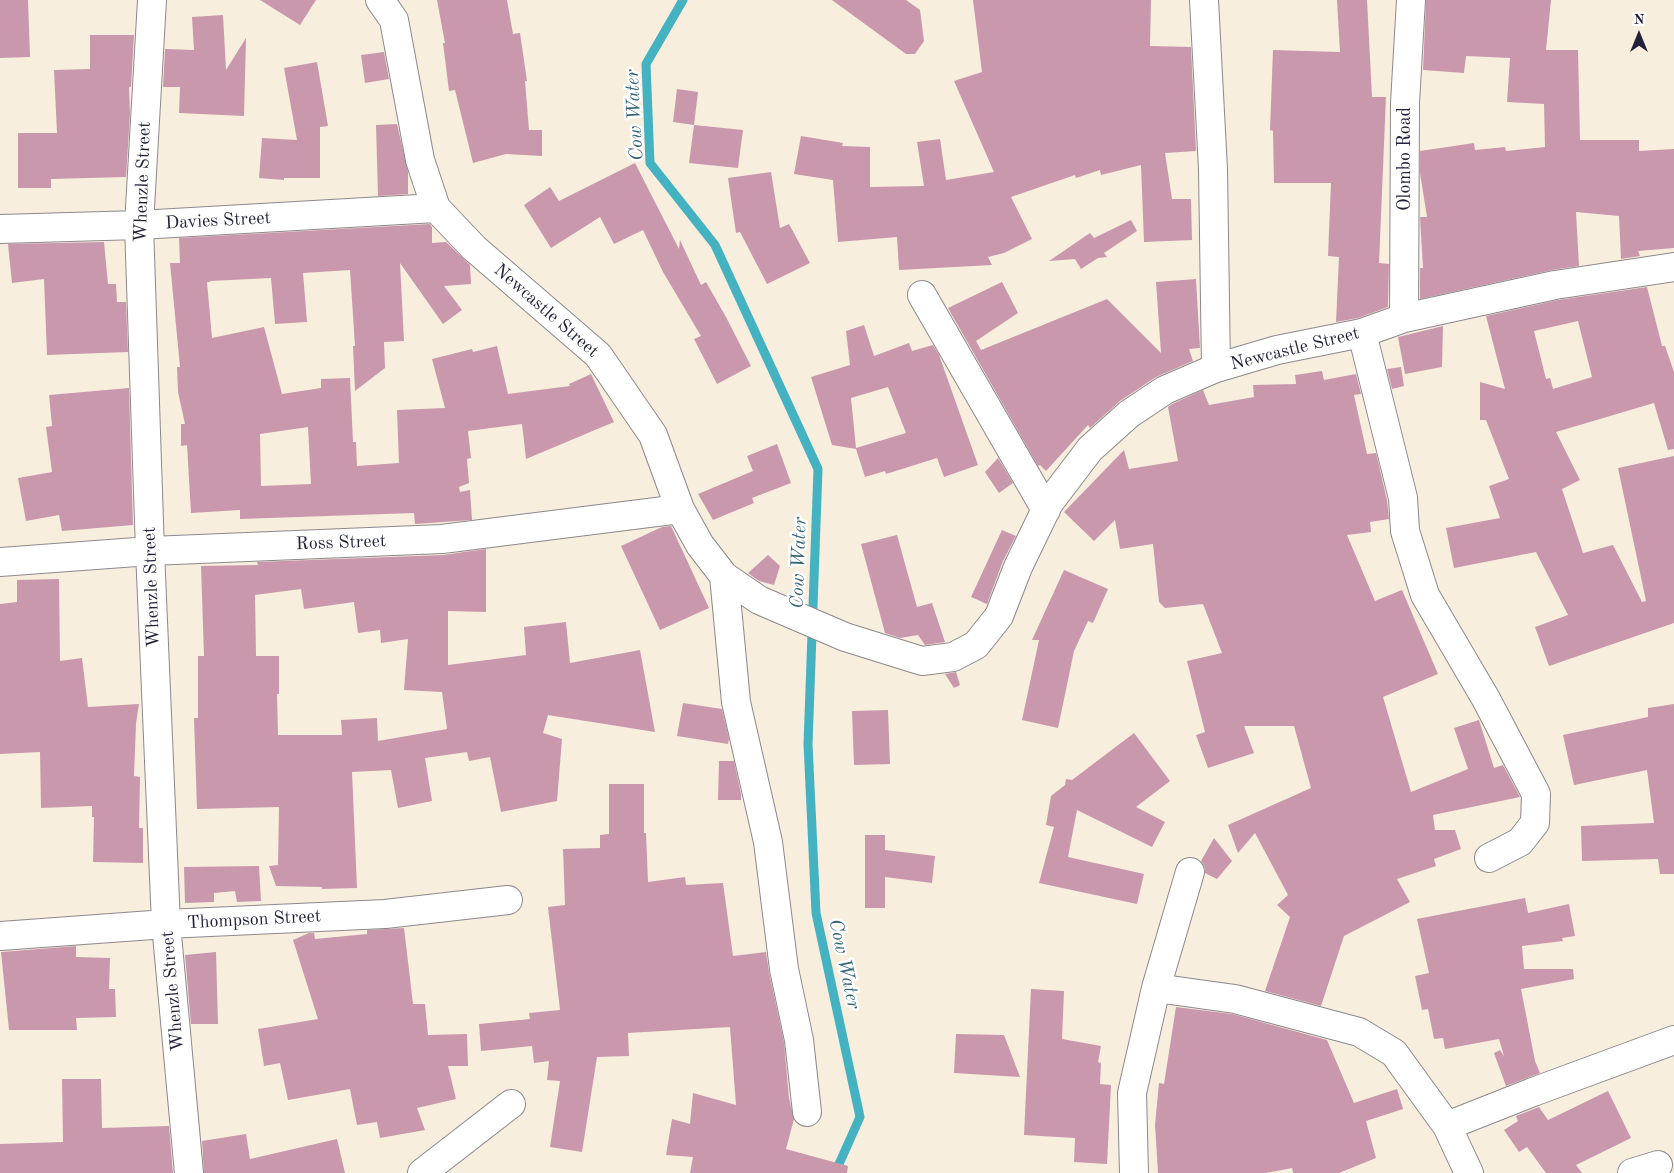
<!DOCTYPE html>
<html>
<head>
<meta charset="utf-8">
<style>
  body { margin:0 }
  #map { position:relative; width:1674px; height:1173px; overflow:hidden; background:#f8eede; font-family:"Old Standard TT",serif }
  canvas { display:block }
  .north { position:absolute; left:1614px; top:10px; width:50px; height:50px; -webkit-text-stroke:4px #fff; paint-order:stroke; rotate:0deg; font-size:14px; font-weight:700; line-height:20px; text-align:center; color:#22223b }
  .north::after { content:''; display:block; margin:auto; width:18px; height:22px; background:#22223b; clip-path:polygon(50% 0,100% 100%,50% 72%,0 100%) }
</style>
</head>
<body>
<div id="map">
<canvas width="1674" height="1173"></canvas>
<div class="north">N</div>
</div>
<script>
const g = document.querySelector('canvas').getContext('2d');
g.lineJoin = 'round';
function strokePath(path, color, width, dash) {
  g.strokeStyle = color;
  g.lineWidth = width;
  g.lineCap = dash ? 'butt' : 'round';
  g.setLineDash(dash || []);
  g.stroke(path);
}
function fillPath(path, color) {
  g.fillStyle = color;
  g.fill(path, 'evenodd');
}
function drawText(font, color, halo, rows, align = 'center') {
  g.font = font + ' "Old Standard TT",serif';
  g.lineWidth = 5;
  g.setLineDash([]);
  g.textBaseline = 'middle';
  g.strokeStyle = halo;
  g.fillStyle = color;
  for (const [text, x, y, turn = 0] of rows) {
    g.save();
    g.translate(x, y);
    g.rotate((+turn || 0) * Math.PI / 180);
    g.textAlign = isNaN(turn) ? turn : align;
    if (halo) g.strokeText(text, 0, 0);
    g.fillText(text, 0, 0);
    g.restore();
  }
}
strokePath(new Path2D(`
  M 683,0 L 646,64 L 650,163 L 715,245 L 818,469 L 808,744 L 816,913 L 860,1117 L 835,1173`), '#45b2c2', 9);
fillPath(new Path2D(`
  M 0,0 L 28,0 L 30,57 L 0,58 Z
  M 260,0 L 316,0 L 300,25 Z
  M 437,0 L 507,0 L 513,34 L 520,33 L 527,81 L 525,81 L 529,130 L 542,130 L 542,156 L 506,154 L 473,163 L 455,90 L 449,91 L 443,43 L 445,43 Z
  M 832,0 L 906,0 L 920,10 L 924,41 L 915,54 L 906,54 Z
  M 973,0 L 1151,0 L 1150,46 L 1191,47 L 1196,151 L 1165,153 L 1172,199 L 1191,199 L 1192,240 L 1144,242 L 1141,165 L 1101,175 L 1100,170 L 1076,178 L 1075,175 L 1011,197 L 1032,239 L 1004,253 L 988,257 L 992,265 L 899,270 L 897,237 L 838,242 L 833,180 L 794,174 L 801,136 L 843,143 L 842,146 L 870,147 L 870,187 L 924,186 L 917,142 L 940,139 L 946,180 L 994,172 L 954,81 L 982,72 Z
  M 1337,0 L 1367,0 L 1372,97 L 1386,97 L 1379,263 L 1389,264 L 1388,307 L 1358,318 L 1336,322 L 1339,257 L 1328,256 L 1331,183 L 1274,183 L 1273,131 L 1270,130 L 1273,50 L 1340,52 Z
  M 1426,0 L 1551,0 L 1546,50 L 1578,50 L 1580,140 L 1639,140 L 1639,151 L 1674,149 L 1674,248 L 1638,251 L 1640,256 L 1621,259 L 1619,216 L 1576,212 L 1579,266 L 1552,270 L 1420,299 L 1420,268 L 1423,268 L 1420,217 L 1427,217 L 1420,173 L 1420,151 L 1474,143 L 1475,150 L 1505,147 L 1506,151 L 1545,147 L 1544,104 L 1507,102 L 1510,58 L 1466,56 L 1464,73 L 1423,70 Z
  M 223,15 L 226,70 L 246,38 L 244,116 L 179,113 L 180,87 L 163,87 L 165,49 L 194,50 L 192,17 Z
  M 90,35 L 134,35 L 131,87 L 129,87 L 130,114 L 126,177 L 51,179 L 51,188 L 18,188 L 18,133 L 57,133 L 54,70 L 90,69 Z
  M 384,52 L 389,79 L 365,83 L 361,55 Z
  M 317,62 L 328,126 L 320,127 L 320,178 L 284,178 L 284,180 L 259,178 L 262,138 L 297,140 L 284,68 Z
  M 677,89 L 698,92 L 694,125 L 673,122 Z
  M 397,124 L 408,172 L 408,194 L 378,196 L 376,125 Z
  M 694,125 L 743,130 L 738,168 L 689,163 Z
  M 635,163 L 679,249 L 680,240 L 701,285 L 706,282 L 726,317 L 751,366 L 717,384 L 694,339 L 701,336 L 663,272 L 643,230 L 614,244 L 600,217 L 551,248 L 524,205 L 550,187 L 559,201 Z
  M 771,172 L 780,228 L 789,224 L 810,263 L 767,284 L 740,232 L 736,233 L 728,178 Z
  M 1131,220 L 1137,231 L 1104,253 L 1107,257 L 1098,258 L 1081,269 L 1075,259 L 1049,261 L 1090,233 L 1094,238 Z
  M 430,224 L 432,227 L 432,243 L 446,242 L 470,265 L 471,284 L 444,286 L 462,310 L 443,324 L 400,263 L 404,341 L 384,342 L 385,368 L 355,391 L 353,346 L 355,346 L 350,270 L 303,273 L 307,322 L 275,324 L 271,278 L 210,281 L 210,282 L 207,282 L 212,338 L 264,327 L 282,394 L 321,388 L 321,379 L 350,378 L 353,442 L 356,442 L 357,466 L 399,463 L 397,410 L 445,408 L 432,359 L 472,349 L 473,352 L 497,346 L 508,394 L 570,386 L 569,384 L 591,374 L 614,422 L 526,459 L 522,424 L 468,431 L 471,458 L 467,459 L 469,483 L 459,487 L 460,492 L 470,490 L 472,520 L 415,524 L 414,513 L 240,519 L 240,510 L 191,513 L 187,445 L 181,446 L 181,424 L 185,424 L 178,392 L 177,367 L 180,367 L 170,263 L 180,263 L 179,238 ZM 308,427 L 311,484 L 261,486 L 260,434 Z
  M 104,242 L 108,284 L 116,284 L 117,302 L 126,302 L 128,352 L 47,355 L 44,279 L 12,283 L 8,244 Z
  M 1196,279 L 1200,348 L 1189,349 L 1193,361 L 1156,377 L 1120,401 L 1090,428 L 1088,425 L 1046,471 L 1040,465 L 1038,466 L 948,308 L 1002,282 L 1018,313 L 976,341 L 981,350 L 1107,299 L 1161,353 L 1156,282 Z
  M 1647,287 L 1662,346 L 1665,346 L 1674,372 L 1674,449 L 1668,450 L 1654,403 L 1556,432 L 1580,480 L 1562,489 L 1583,553 L 1613,545 L 1642,602 L 1646,601 L 1618,468 L 1674,456 L 1674,623 L 1549,666 L 1535,627 L 1568,615 L 1536,552 L 1454,568 L 1446,528 L 1500,518 L 1489,486 L 1509,479 L 1486,420 L 1480,420 L 1480,382 L 1505,389 L 1486,316 L 1558,300 ZM 1578,321 L 1592,377 L 1553,389 L 1550,378 L 1546,379 L 1534,331 Z
  M 864,325 L 874,356 L 909,343 L 912,351 L 933,345 L 939,355 L 978,465 L 944,477 L 937,458 L 886,474 L 885,471 L 865,477 L 856,449 L 832,445 L 811,377 L 850,365 L 846,331 ZM 888,387 L 906,433 L 856,448 L 851,398 Z
  M 1443,326 L 1442,367 L 1405,374 L 1398,337 Z
  M 1401,367 L 1404,386 L 1392,389 L 1387,369 Z
  M 1322,371 L 1324,380 L 1356,374 L 1361,394 L 1354,395 L 1367,454 L 1376,453 L 1387,500 L 1389,519 L 1370,522 L 1371,532 L 1347,535 L 1375,601 L 1402,590 L 1438,674 L 1383,697 L 1411,792 L 1468,769 L 1454,728 L 1479,720 L 1494,768 L 1503,765 L 1520,797 L 1433,815 L 1435,830 L 1455,830 L 1461,849 L 1434,859 L 1436,866 L 1397,879 L 1410,902 L 1344,936 L 1321,1006 L 1265,991 L 1290,917 L 1277,905 L 1288,895 L 1255,833 L 1238,853 L 1228,825 L 1311,788 L 1294,726 L 1244,726 L 1254,753 L 1208,768 L 1196,735 L 1205,732 L 1187,661 L 1222,653 L 1203,604 L 1165,608 L 1159,602 L 1153,544 L 1120,549 L 1115,520 L 1094,541 L 1064,512 L 1124,450 L 1129,469 L 1178,461 L 1168,407 L 1172,404 L 1203,390 L 1209,405 L 1254,397 L 1253,385 L 1296,384 L 1295,375 Z
  M 129,388 L 133,525 L 62,531 L 59,515 L 26,521 L 18,478 L 52,472 L 46,427 L 52,426 L 49,395 Z
  M 777,444 L 791,483 L 752,498 L 754,503 L 713,520 L 698,494 L 753,471 L 747,456 Z
  M 998,458 L 1013,483 L 999,493 L 985,472 Z
  M 671,526 L 709,608 L 660,630 L 621,546 L 662,527 Z
  M 1002,530 L 1016,536 L 1003,561 L 987,604 L 971,597 Z
  M 897,535 L 917,607 L 932,603 L 945,642 L 925,645 L 918,635 L 900,638 L 885,633 L 861,544 Z
  M 486,549 L 486,612 L 448,611 L 448,665 L 526,655 L 524,627 L 566,622 L 570,663 L 640,650 L 655,732 L 548,715 L 543,733 L 562,739 L 557,801 L 501,812 L 490,757 L 469,761 L 467,752 L 425,758 L 432,801 L 398,808 L 391,770 L 352,772 L 357,888 L 322,889 L 322,887 L 276,886 L 269,866 L 278,865 L 279,807 L 197,809 L 194,718 L 198,718 L 198,656 L 204,656 L 201,566 L 258,565 L 257,562 L 443,555 ZM 301,589 L 304,609 L 354,602 L 358,633 L 380,630 L 381,643 L 408,639 L 404,690 L 442,692 L 447,729 L 378,741 L 377,718 L 341,720 L 342,735 L 278,735 L 277,694 L 279,694 L 279,656 L 256,656 L 255,595 Z
  M 768,555 L 780,566 L 774,585 L 759,581 L 748,573 Z
  M 1064,570 L 1108,589 L 1093,623 L 1088,621 L 1074,651 L 1058,728 L 1022,720 L 1039,640 L 1032,640 Z
  M 59,579 L 60,661 L 82,658 L 88,707 L 139,704 L 136,724 L 134,776 L 140,777 L 139,828 L 143,828 L 143,863 L 93,862 L 94,817 L 92,817 L 92,806 L 41,808 L 40,752 L 0,754 L 0,604 L 17,602 L 17,580 Z
  M 956,672 L 960,685 L 954,688 L 945,674 Z
  M 683,703 L 722,709 L 729,739 L 728,744 L 677,736 Z
  M 1674,704 L 1674,874 L 1660,874 L 1658,859 L 1582,861 L 1581,826 L 1654,823 L 1647,770 L 1574,785 L 1563,735 L 1648,717 L 1648,708 Z
  M 888,710 L 890,764 L 854,765 L 852,711 Z
  M 1134,733 L 1170,781 L 1136,807 L 1165,822 L 1152,847 L 1077,810 L 1068,857 L 1144,874 L 1137,904 L 1039,883 L 1054,827 L 1046,825 L 1051,796 L 1065,785 L 1066,779 L 1072,780 Z
  M 719,761 L 734,761 L 741,794 L 741,800 L 718,800 Z
  M 609,784 L 644,784 L 644,833 L 646,833 L 648,882 L 685,877 L 686,885 L 723,883 L 733,956 L 766,952 L 769,972 L 784,1042 L 789,1098 L 794,1119 L 786,1149 L 848,1166 L 847,1173 L 690,1173 L 693,1157 L 666,1155 L 672,1119 L 690,1124 L 693,1093 L 736,1105 L 730,1027 L 628,1033 L 629,1056 L 597,1057 L 582,1152 L 550,1147 L 560,1081 L 547,1080 L 549,1061 L 534,1063 L 532,1046 L 481,1051 L 479,1024 L 530,1019 L 529,1013 L 560,1010 L 548,907 L 565,905 L 563,849 L 600,848 L 600,835 L 609,834 Z
  M 865,835 L 885,835 L 885,850 L 935,856 L 932,883 L 885,877 L 885,908 L 865,908 Z
  M 1214,838 L 1232,861 L 1217,879 L 1205,873 L 1205,868 L 1201,861 Z
  M 259,866 L 261,901 L 237,902 L 235,891 L 214,893 L 214,902 L 185,903 L 184,867 Z
  M 1525,898 L 1528,913 L 1569,904 L 1575,936 L 1562,938 L 1563,941 L 1522,946 L 1524,969 L 1573,969 L 1574,979 L 1521,989 L 1535,1061 L 1540,1073 L 1506,1086 L 1494,1053 L 1500,1050 L 1504,1056 L 1499,1039 L 1445,1049 L 1443,1038 L 1434,1039 L 1428,1009 L 1422,1010 L 1415,976 L 1429,973 L 1417,919 Z
  M 404,928 L 413,1004 L 425,1004 L 428,1035 L 467,1034 L 468,1066 L 448,1066 L 456,1099 L 417,1108 L 425,1130 L 380,1138 L 377,1122 L 357,1125 L 350,1089 L 288,1100 L 280,1063 L 264,1066 L 258,1029 L 318,1019 L 293,940 L 309,933 L 314,933 L 315,939 L 367,934 L 367,930 Z
  M 76,946 L 76,957 L 110,958 L 109,989 L 115,989 L 116,1017 L 76,1018 L 77,1030 L 9,1030 L 1,952 Z
  M 216,952 L 218,1024 L 191,1024 L 185,955 Z
  M 1031,989 L 1064,991 L 1062,1039 L 1101,1046 L 1098,1062 L 1101,1063 L 1100,1084 L 1111,1085 L 1107,1164 L 1074,1162 L 1075,1138 L 1024,1135 Z
  M 1176,1007 L 1232,1014 L 1327,1040 L 1354,1103 L 1397,1089 L 1403,1109 L 1366,1121 L 1376,1158 L 1339,1173 L 1293,1173 L 1292,1168 L 1266,1173 L 1158,1173 L 1155,1125 L 1159,1083 L 1164,1084 Z
  M 956,1034 L 1004,1035 L 1020,1077 L 954,1073 Z
  M 62,1079 L 101,1079 L 102,1128 L 169,1126 L 173,1173 L 0,1173 L 0,1144 L 63,1142 Z
  M 1608,1091 L 1631,1138 L 1576,1165 L 1582,1173 L 1546,1173 L 1527,1147 L 1519,1152 L 1504,1130 L 1518,1121 L 1516,1116 L 1539,1107 L 1548,1120 Z
  M 246,1134 L 250,1159 L 337,1139 L 345,1173 L 204,1173 L 202,1141 Z`), '#c998ad');
const minor = new Path2D(`
  M 152,0 L 139,225 L 150,551 L 166,924 L 189,1173
  M 380,0 L 394,20 L 420,160 L 436,208 L 474,248 L 598,355 L 653,435 L 680,509 L 700,545 L 724,576 L 759,600 L 845,637 L 922,661 L 953,657 L 976,645 L 999,616 L 1018,567 L 1049,503 L 1090,449 L 1129,414 L 1165,390 L 1216,368 L 1277,350 L 1362,333 L 1404,318 L 1555,285 L 1674,267
  M 1204,0 L 1213,169 L 1216,368
  M 0,229 L 139,225 L 436,208
  M 922,295 L 1046,510
  M 1404,318 L 1405,103 L 1411,0
  M 1362,333 L 1403,498 L 1405,531 L 1425,595 L 1486,699 L 1536,794 L 1535,823 L 1520,842 L 1489,858
  M 0,562 L 150,551 L 442,539 L 680,509
  M 724,576 L 736,702 L 768,842 L 784,969 L 799,1040 L 807,1112
  M 0,936 L 166,924 L 385,914 L 508,900
  M 1156,988 L 1235,999 L 1359,1032 L 1394,1053 L 1447,1126 L 1469,1173
  M 1447,1126 L 1533,1092 L 1674,1040
  M 422,1173 L 511,1104
  M 1134,1173 L 1132,1093 L 1156,988 L 1190,872
  M 1632,1173 L 1658,1165`);
strokePath(minor, '#8d888c', 30);
strokePath(minor, '#fff', 28);
drawText('18px', '#22223b', '#fff', [
  ["Olombo Road",1405,159,-90],
  ["Whenzle Street",143,182,-88],
  ["Davies Street",218,221,-3],
  ["Newcastle Street",546,311,41],
  ["Newcastle Street",1295,349,-14],
  ["Ross Street",341,543,-2],
  ["Whenzle Street",152,587,-92],
  ["Thompson Street",254,920,-3],
  ["Whenzle Street",173,991,-95]
]);
drawText('italic 19px', '#326378', '#fff', [
  ["Cow Water",635,115,-93],
  ["Cow Water",799,563,-88],
  ["Cow Water",844,964,78]
]);
</script>
</body>
</html>
